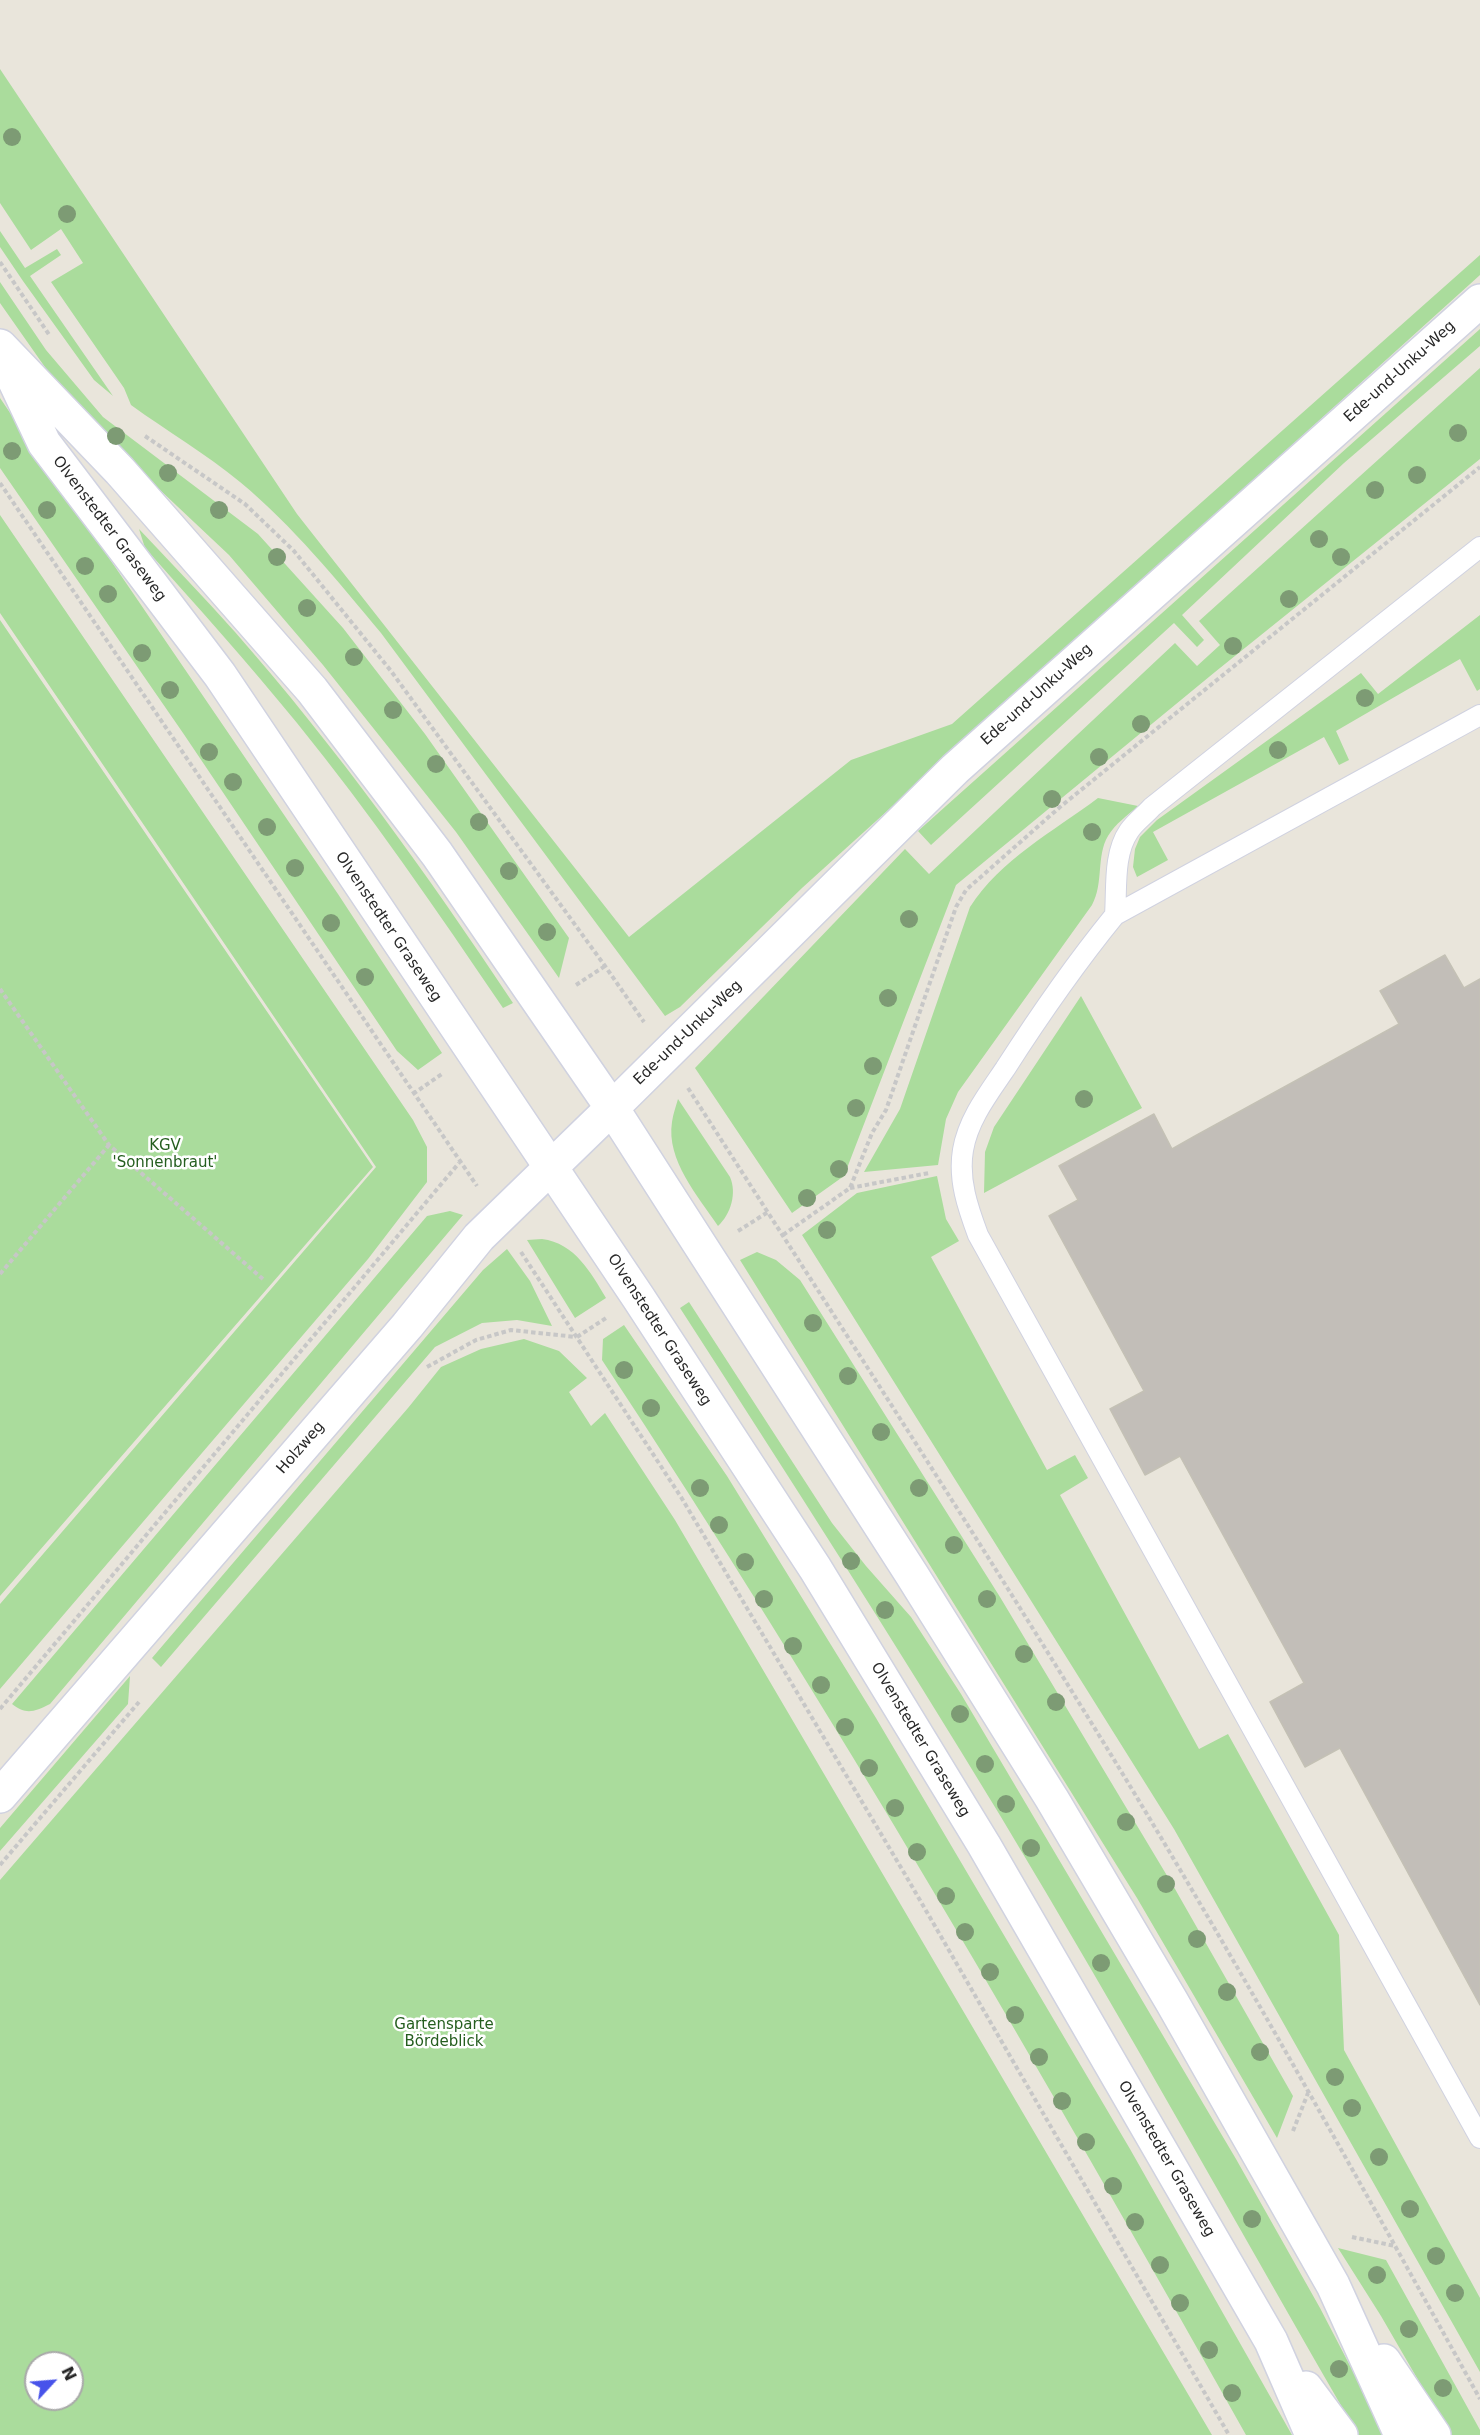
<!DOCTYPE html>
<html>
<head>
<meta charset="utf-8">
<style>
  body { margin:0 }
  #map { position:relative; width:1480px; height:2435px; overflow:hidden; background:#e9e5db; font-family:"DejaVu Sans",sans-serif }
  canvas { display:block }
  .north { position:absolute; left:24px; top:2351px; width:60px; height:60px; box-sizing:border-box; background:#fff; border:2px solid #a9a9a9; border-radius:50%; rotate:64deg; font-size:16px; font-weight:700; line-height:24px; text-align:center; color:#282828 }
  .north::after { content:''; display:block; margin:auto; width:21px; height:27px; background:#4853ea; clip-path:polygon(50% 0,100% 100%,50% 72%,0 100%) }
</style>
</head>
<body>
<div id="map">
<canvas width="1480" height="2435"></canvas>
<div class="north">N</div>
</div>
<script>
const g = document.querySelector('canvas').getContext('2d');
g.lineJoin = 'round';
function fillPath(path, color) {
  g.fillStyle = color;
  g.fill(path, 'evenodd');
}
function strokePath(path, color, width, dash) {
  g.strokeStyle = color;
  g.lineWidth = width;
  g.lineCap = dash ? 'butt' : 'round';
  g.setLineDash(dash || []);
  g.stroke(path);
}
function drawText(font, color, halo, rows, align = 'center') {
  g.font = font + ' "DejaVu Sans",sans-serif';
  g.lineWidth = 5;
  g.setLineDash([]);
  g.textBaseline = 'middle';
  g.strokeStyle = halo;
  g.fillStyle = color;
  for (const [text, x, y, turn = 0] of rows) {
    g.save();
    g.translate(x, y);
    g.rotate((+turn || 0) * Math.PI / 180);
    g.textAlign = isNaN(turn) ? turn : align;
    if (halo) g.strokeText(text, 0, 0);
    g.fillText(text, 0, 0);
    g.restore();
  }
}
fillPath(new Path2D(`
  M 0,69 L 297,514 L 629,937 L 851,760 L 952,724 L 1480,255 L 1480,275 L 802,888 L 680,1007 L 665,1016 L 381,633 C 337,580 293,526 240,482 C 206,454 167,431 131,405 L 124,388 L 51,282 L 83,263 L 61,229 L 31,250 L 0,203 Z
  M 0,231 L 25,268 L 57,249 L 61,255 L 30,276 L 113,396 L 94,380 L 23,281 L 0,247 Z
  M 0,282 L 46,350 L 103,417 L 258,534 L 343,628 L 425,734 L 569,938 L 559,978 L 456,832 L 323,665 L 229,555 L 126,458 L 54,380 L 0,303 Z
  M 1480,329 L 1480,346 L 1344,463 L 1182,615 L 1204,640 L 1197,647 L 1174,623 L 931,845 L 918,831 Z
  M 1480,368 L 1480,459 L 1215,672 L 956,885 L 844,1176 L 792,1213 L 695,1068 L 905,849 L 929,874 L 1175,643 L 1197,666 L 1220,645 L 1199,621 Z
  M 0,398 L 338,894 L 442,1053 L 418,1070 L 397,1051 L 183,733 L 0,468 Z
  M 0,515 L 413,1120 L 427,1147 L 427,1182 L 368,1259 L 0,1689 L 0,1604 L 376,1167 L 0,613 Z
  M 139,529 C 171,563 204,597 235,632 C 337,748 428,875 513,1003 L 503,1008 C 437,911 371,814 297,723 C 248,663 197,606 145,548 Z
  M 1480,615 L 1480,689 L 1477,691 L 1460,659 L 1336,731 L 1349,760 L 1339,765 L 1324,737 L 1153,832 L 1168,860 L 1137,877 L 1133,867 L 1135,849 L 1140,837 L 1157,820 L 1361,673 L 1378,694 Z
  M 0,620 L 373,1167 L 0,1596 Z
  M 1098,798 L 1138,806 C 1128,815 1115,824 1108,836 C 1096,856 1104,883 1092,905 L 958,1092 L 946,1119 L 938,1165 L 864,1172 L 900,1109 L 970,907 C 1000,860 1054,831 1098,798 Z
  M 1081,996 L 1142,1108 L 984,1193 L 985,1152 L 994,1127 Z
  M 678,1099 L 730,1177 C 737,1193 731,1214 718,1226 C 698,1196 666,1160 672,1122 C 673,1114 676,1106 678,1099 Z
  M 937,1176 L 946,1219 L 959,1241 L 931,1257 L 1047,1470 L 1075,1455 L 1088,1478 L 1060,1495 L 1199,1749 L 1228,1734 L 1339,1935 L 1344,2050 L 1480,2298 L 1480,2372 L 1174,1829 L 802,1235 L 857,1193 Z
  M 450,1211 L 463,1215 L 50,1704 C 34,1712 26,1715 12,1704 L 427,1216 Z
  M 542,1239 C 575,1243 591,1273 606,1298 L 575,1318 L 527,1240 Z
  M 507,1249 L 530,1281 L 552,1326 L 517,1320 L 482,1323 L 435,1347 L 161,1667 L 152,1658 L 483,1270 Z
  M 757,1252 L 776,1260 L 800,1280 L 1000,1597 L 1175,1889 L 1293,2096 L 1277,2138 L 1137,1898 L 740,1260 Z
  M 689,1302 L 832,1523 L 866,1566 L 911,1617 L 961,1694 L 1236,2159 L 1320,2308 L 1386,2435 L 1358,2435 C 1239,2229 1124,2021 1001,1817 C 897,1645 789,1477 680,1308 Z
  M 624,1325 L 727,1476 L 876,1718 L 1130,2149 L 1292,2435 L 1246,2435 C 1042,2071 832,1709 602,1360 L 603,1339 Z
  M 524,1339 L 559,1351 L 587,1378 L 569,1392 L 591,1426 L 605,1413 L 675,1520 L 1212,2435 L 0,2435 L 0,1880 L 408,1408 L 441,1367 L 481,1349 ZM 36,2363 L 72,2363 L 72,2399 L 36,2399 Z
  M 130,1676 L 128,1704 L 0,1851 L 0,1828 Z
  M 1338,2248 L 1386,2260 L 1480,2430 L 1480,2435 L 1450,2435 L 1381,2316 Z`), '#aadc9c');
const building = new Path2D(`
  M 1445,955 L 1464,988 L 1480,979 L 1480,2005 L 1340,1748 L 1305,1767 L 1270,1702 L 1304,1683 L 1180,1456 L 1145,1475 L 1110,1409 L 1144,1391 L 1049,1216 L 1078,1200 L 1059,1166 L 1154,1114 L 1172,1149 L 1195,1136 L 1399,1024 L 1380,991 Z`);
fillPath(building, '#c2beb8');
strokePath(building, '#c4c1b5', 1.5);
const service = new Path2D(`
  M 1480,715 L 1115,915 C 1075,964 1039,1016 1005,1069 C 988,1094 968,1120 963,1150 C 958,1180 968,1208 978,1235 L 1480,2138
  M 1115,915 C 1117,889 1113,854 1129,831 C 1135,822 1145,815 1152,807 L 1480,547`);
const minor = new Path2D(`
  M 612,1108 L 955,769 L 1480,301`);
const tertiary = new Path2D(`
  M 0,1796 L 407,1326 L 479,1237 L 612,1108`);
const secondary = new Path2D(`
  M 0,346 L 120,471 L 312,690 L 437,854 L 612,1108 L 912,1575 L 1052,1799 L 1172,2002 L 1333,2285 L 1401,2435
  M 9,369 L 44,443 L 220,675 L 638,1297 L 815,1568 L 984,1845 L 1271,2341 L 1312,2435
  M 1384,2361 L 1434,2435
  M 1306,2388 L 1341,2435`);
strokePath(service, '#d0d2e0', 22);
strokePath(minor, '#d0d2e0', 36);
strokePath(tertiary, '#d0d2e0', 36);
strokePath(secondary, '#d0d2e0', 36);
strokePath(new Path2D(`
  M 0,262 L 50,336
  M 145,436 L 245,504 L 294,551 L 391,671 L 605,966 L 644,1022
  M 0,483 L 477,1186
  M 576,985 L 605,966
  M 0,989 L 109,1145 L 264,1280
  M 688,1088 C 831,1311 975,1533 1113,1758 C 1241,1968 1361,2184 1480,2399
  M 413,1094 L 442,1074
  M 850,1188 L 929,1173
  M 738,1231 L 768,1212
  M 783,1235 L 850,1188 L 872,1133 L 886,1110 L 956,907 L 966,890 L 1060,807 L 1480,467
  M 521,1252 L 681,1497 L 906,1876 L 1229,2435
  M 0,1274 L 109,1145
  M 577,1337 L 606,1318
  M 427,1367 L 476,1340 L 511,1330 L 576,1337
  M 0,1709 L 459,1163
  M 0,1865 L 139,1702
  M 1293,2131 L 1308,2093
  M 1352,2237 L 1395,2246`), '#c7c7c7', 4, [4.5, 3]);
strokePath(service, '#fff', 20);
strokePath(minor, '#fff', 33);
strokePath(tertiary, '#fff', 33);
strokePath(secondary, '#fff', 33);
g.fillStyle = '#7d9b74';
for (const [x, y] of [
  [12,137],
  [67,214],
  [1458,433],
  [116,436],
  [12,451],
  [168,473],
  [1417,475],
  [1375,490],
  [47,510],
  [219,510],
  [1319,539],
  [277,557],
  [1341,557],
  [85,566],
  [108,594],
  [1289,599],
  [307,608],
  [1233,646],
  [142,653],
  [354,657],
  [170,690],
  [1365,698],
  [393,710],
  [1141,724],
  [1278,750],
  [209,752],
  [1099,757],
  [436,764],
  [233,782],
  [1052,799],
  [479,822],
  [267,827],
  [1092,832],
  [295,868],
  [509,871],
  [909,919],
  [331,923],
  [547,932],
  [365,977],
  [888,998],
  [873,1066],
  [1084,1099],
  [856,1108],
  [839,1169],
  [807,1198],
  [827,1230],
  [813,1323],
  [624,1370],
  [848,1376],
  [651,1408],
  [881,1432],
  [700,1488],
  [919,1488],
  [719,1525],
  [954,1545],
  [851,1561],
  [745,1562],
  [764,1599],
  [987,1599],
  [885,1610],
  [793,1646],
  [1024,1654],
  [821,1685],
  [1056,1702],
  [960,1714],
  [845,1727],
  [985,1764],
  [869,1768],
  [1006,1804],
  [895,1808],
  [1126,1822],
  [1031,1848],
  [917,1852],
  [1166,1884],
  [946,1896],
  [965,1932],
  [1197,1939],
  [1101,1963],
  [990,1972],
  [1227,1992],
  [1015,2015],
  [1260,2052],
  [1039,2057],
  [1335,2077],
  [1062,2101],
  [1352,2108],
  [1086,2142],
  [1379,2157],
  [1113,2186],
  [1410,2209],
  [1252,2219],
  [1135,2222],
  [1436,2256],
  [1160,2265],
  [1377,2275],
  [1455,2293],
  [1180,2303],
  [1409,2329],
  [1209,2350],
  [1339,2369],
  [1443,2388],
  [1232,2393]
]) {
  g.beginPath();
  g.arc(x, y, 9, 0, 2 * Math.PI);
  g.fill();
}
drawText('15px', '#282828', '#fff', [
  ["Ede-und-Unku-Weg",1400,372,-42],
  ["Olvenstedter Graseweg",109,529,53],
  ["Ede-und-Unku-Weg",1037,695,-42],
  ["Olvenstedter Graseweg",388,927,56],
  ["Ede-und-Unku-Weg",688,1033,-44],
  ["Olvenstedter Graseweg",659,1330,57],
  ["Holzweg",301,1448,-49],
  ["Olvenstedter Graseweg",920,1740,59],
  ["Olvenstedter Graseweg",1166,2159,60]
]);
drawText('15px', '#255e1f', '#fff', [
  ["KGV",165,1146],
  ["'Sonnenbraut'",165,1163],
  ["Gartensparte",444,2025],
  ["Bördeblick",444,2042]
]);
</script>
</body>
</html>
